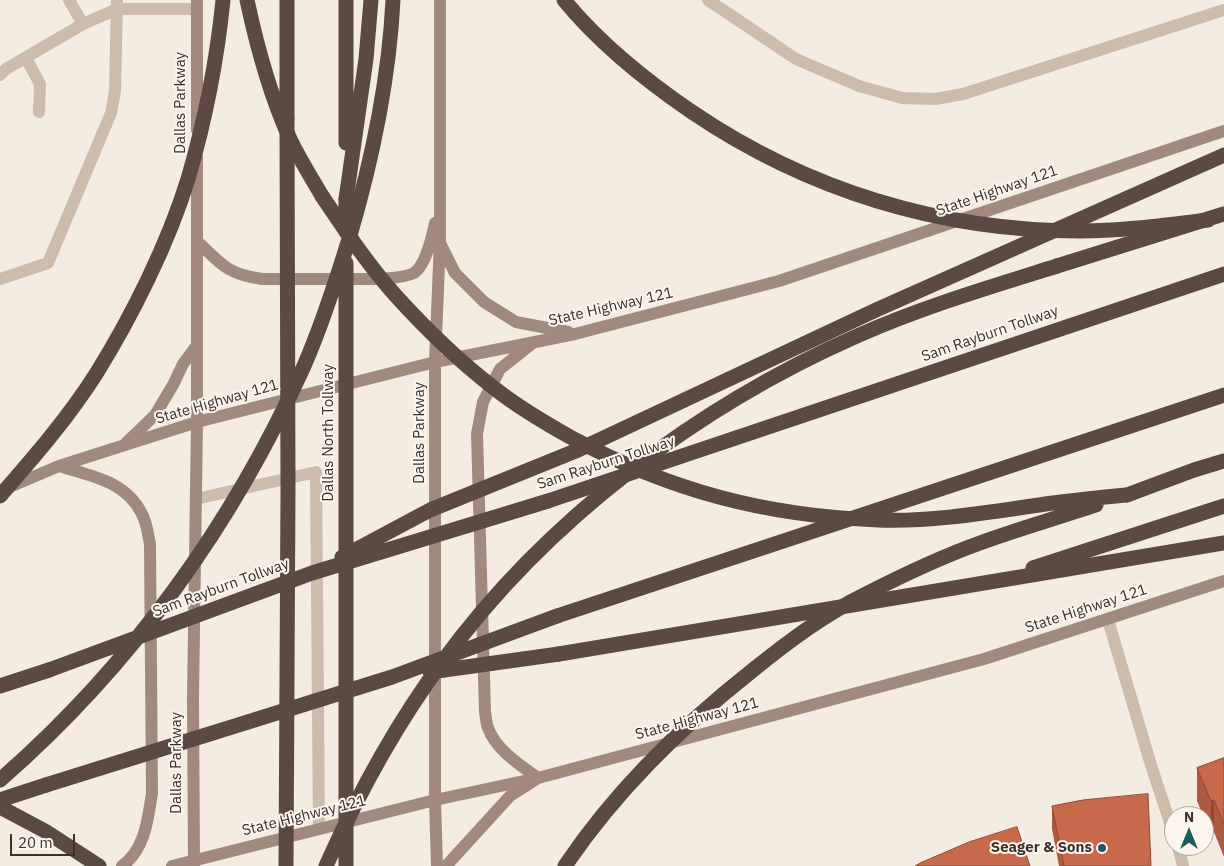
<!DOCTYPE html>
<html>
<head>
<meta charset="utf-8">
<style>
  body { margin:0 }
  #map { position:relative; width:1224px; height:866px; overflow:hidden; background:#f4ebe1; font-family:"IBM Plex Sans",sans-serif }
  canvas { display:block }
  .north { position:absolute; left:1164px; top:806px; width:50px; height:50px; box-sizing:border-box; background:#fbf5ee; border:1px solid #aea6a0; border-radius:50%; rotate:0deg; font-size:14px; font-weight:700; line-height:20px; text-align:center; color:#3b302b }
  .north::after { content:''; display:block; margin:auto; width:18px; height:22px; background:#1f5a5e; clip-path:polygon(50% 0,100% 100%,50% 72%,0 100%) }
  .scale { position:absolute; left:10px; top:834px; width:65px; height:22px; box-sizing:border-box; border:2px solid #3b302b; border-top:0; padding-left:6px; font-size:15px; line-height:18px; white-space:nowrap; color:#3b302b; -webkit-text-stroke:4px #fbf5ee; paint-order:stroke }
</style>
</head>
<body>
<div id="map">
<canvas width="1224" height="866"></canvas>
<div class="north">N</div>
<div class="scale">20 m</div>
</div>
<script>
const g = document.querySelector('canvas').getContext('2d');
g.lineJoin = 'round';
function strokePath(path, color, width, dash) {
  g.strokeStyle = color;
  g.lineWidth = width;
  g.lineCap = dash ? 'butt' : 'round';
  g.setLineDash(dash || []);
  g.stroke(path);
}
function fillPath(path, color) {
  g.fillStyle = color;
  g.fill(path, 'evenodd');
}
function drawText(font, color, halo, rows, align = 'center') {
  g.font = font + ' "IBM Plex Sans",sans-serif';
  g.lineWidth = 4;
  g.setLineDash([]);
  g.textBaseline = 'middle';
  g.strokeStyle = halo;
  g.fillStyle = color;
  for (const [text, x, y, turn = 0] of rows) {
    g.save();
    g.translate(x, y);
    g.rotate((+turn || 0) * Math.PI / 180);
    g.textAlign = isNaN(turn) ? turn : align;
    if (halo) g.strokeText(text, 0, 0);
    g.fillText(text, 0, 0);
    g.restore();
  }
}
strokePath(new Path2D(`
  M 69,0 L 83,24
  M 708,0 L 796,59 L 859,86 L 902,98 L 935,99 L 963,94 L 1224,10
  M 26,58 L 40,84 L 39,112
  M 0,75 L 6,69 L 83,24 L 117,9 L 197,9
  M 0,279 L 48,263 L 111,113 L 115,91 L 117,0
  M 196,499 L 316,472 L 319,829
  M 1108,620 L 1151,765 L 1174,835
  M 1178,846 L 1183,866`), '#cdbbac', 12);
strokePath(new Path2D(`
  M 197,130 L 197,0
  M 197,241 C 222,265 227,274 262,279 L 379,279 C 390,278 404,278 414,273 C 426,265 432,237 435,223
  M 441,245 L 455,273 L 484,302 L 516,322 L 568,332
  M 126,443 L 155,415 L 173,385 L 183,364 L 197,345
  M 59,466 C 91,476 126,481 142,514 C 147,523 148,535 150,544 L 152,793 C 148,819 145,850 122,866
  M 7,488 L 59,466 L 197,422 L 435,362 L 575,334 L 779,281 L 1224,131
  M 172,866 L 435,800 L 538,778 L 984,659 L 1224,581
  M 194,866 L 193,697 L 197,422 L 197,157
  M 437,866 L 435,800 L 435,362 L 440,240 L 440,0
  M 446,866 L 510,796 L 538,778 C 520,765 496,750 488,728 C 486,723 486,717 485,712 L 477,434 L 483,402 L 500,369 L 534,342`), '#a18a7d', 12);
strokePath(new Path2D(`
  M 247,0 C 257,47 270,95 290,139 C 299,158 311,177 322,196
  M 346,0 L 346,143
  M 287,119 L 287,0
  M 346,199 L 366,59 L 371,0
  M 1057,266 L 1224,214
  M 578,450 L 876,310 L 1224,155
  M 1127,495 L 1194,470 L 1224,461
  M 548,501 L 1224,274
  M 1033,568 L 1224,506
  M 557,616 L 1224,395
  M 559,654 L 1224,543
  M 0,686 L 49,670
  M 0,800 L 46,785
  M 0,807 L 45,831 L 99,866`), '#5c4a42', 15);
strokePath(new Path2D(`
  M 564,0 C 600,44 645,80 692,112 C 807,190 940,231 1080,231 C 1123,231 1165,225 1208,220
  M 322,196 C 345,230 368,265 396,296 C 426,329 459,361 494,388 C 518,407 545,423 572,438 C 671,491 766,516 878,520 C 938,522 995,511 1053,503 C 1078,500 1103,497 1127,495
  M 346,199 L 346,232
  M 346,263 L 346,866
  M 0,496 C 34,457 68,418 96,374 C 132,316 168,244 188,179 C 205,121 217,60 223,0
  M 342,557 L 430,510 L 578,450
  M 49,670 L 312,573 L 548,501
  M 430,672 L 559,654
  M 0,780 C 131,666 233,524 304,366 C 322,325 336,281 349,239 C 372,161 389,81 393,0
  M 46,785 L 392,677 L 557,616
  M 286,866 L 288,489 L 287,119
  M 326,866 C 358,794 396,724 443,661 C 546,520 698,406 857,336 C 922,307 990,287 1057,266
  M 565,866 C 616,790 682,726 753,670 C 789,641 825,614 866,594 C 903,575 941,557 980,543 C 1018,529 1057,518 1096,505`), '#5c4a42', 15);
fillPath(new Path2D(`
  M 1224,758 L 1224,857 L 1214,832 L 1211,834 L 1197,801 L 1197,768 Z
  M 1052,806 L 1151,866 L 1059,866 L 1052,829 Z`), '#ac5a40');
fillPath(new Path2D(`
  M 1214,800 L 1214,832 L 1211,834 L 1211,801 Z`), '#8c4a34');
const building = new Path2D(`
  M 1224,758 L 1224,825 L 1214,800 L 1211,801 L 1197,768 Z
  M 1148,794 L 1151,866 L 1064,866 L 1052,806 L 1083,800 Z
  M 1017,827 L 1030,866 L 915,866 L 920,863 L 969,842 Z`);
fillPath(building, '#c8694b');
strokePath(building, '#8c4a34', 1);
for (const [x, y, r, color] of [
  [1102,848,5,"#1f5a5e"]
]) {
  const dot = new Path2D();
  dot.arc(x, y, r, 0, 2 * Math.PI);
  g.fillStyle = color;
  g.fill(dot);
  strokePath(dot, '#fbf5ee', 2);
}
drawText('15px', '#3b302b', '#fbf5ee', [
  ["Dallas Parkway",181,103,-90],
  ["State Highway 121",997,191,-19],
  ["State Highway 121",611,307,-13],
  ["Sam Rayburn Tollway",990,334,-19],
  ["State Highway 121",217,402,-16],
  ["Dallas North Tollway",329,433,-90],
  ["Dallas Parkway",420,433,-90],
  ["Sam Rayburn Tollway",606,463,-18],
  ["Sam Rayburn Tollway",221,588,-20],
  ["State Highway 121",1086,609,-18],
  ["State Highway 121",697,719,-15],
  ["Dallas Parkway",177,763,-90],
  ["State Highway 121",304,816,-14]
]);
drawText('bold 15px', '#3b302b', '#fbf5ee', [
  ["Seager & Sons",1092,848]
], 'right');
</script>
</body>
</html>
